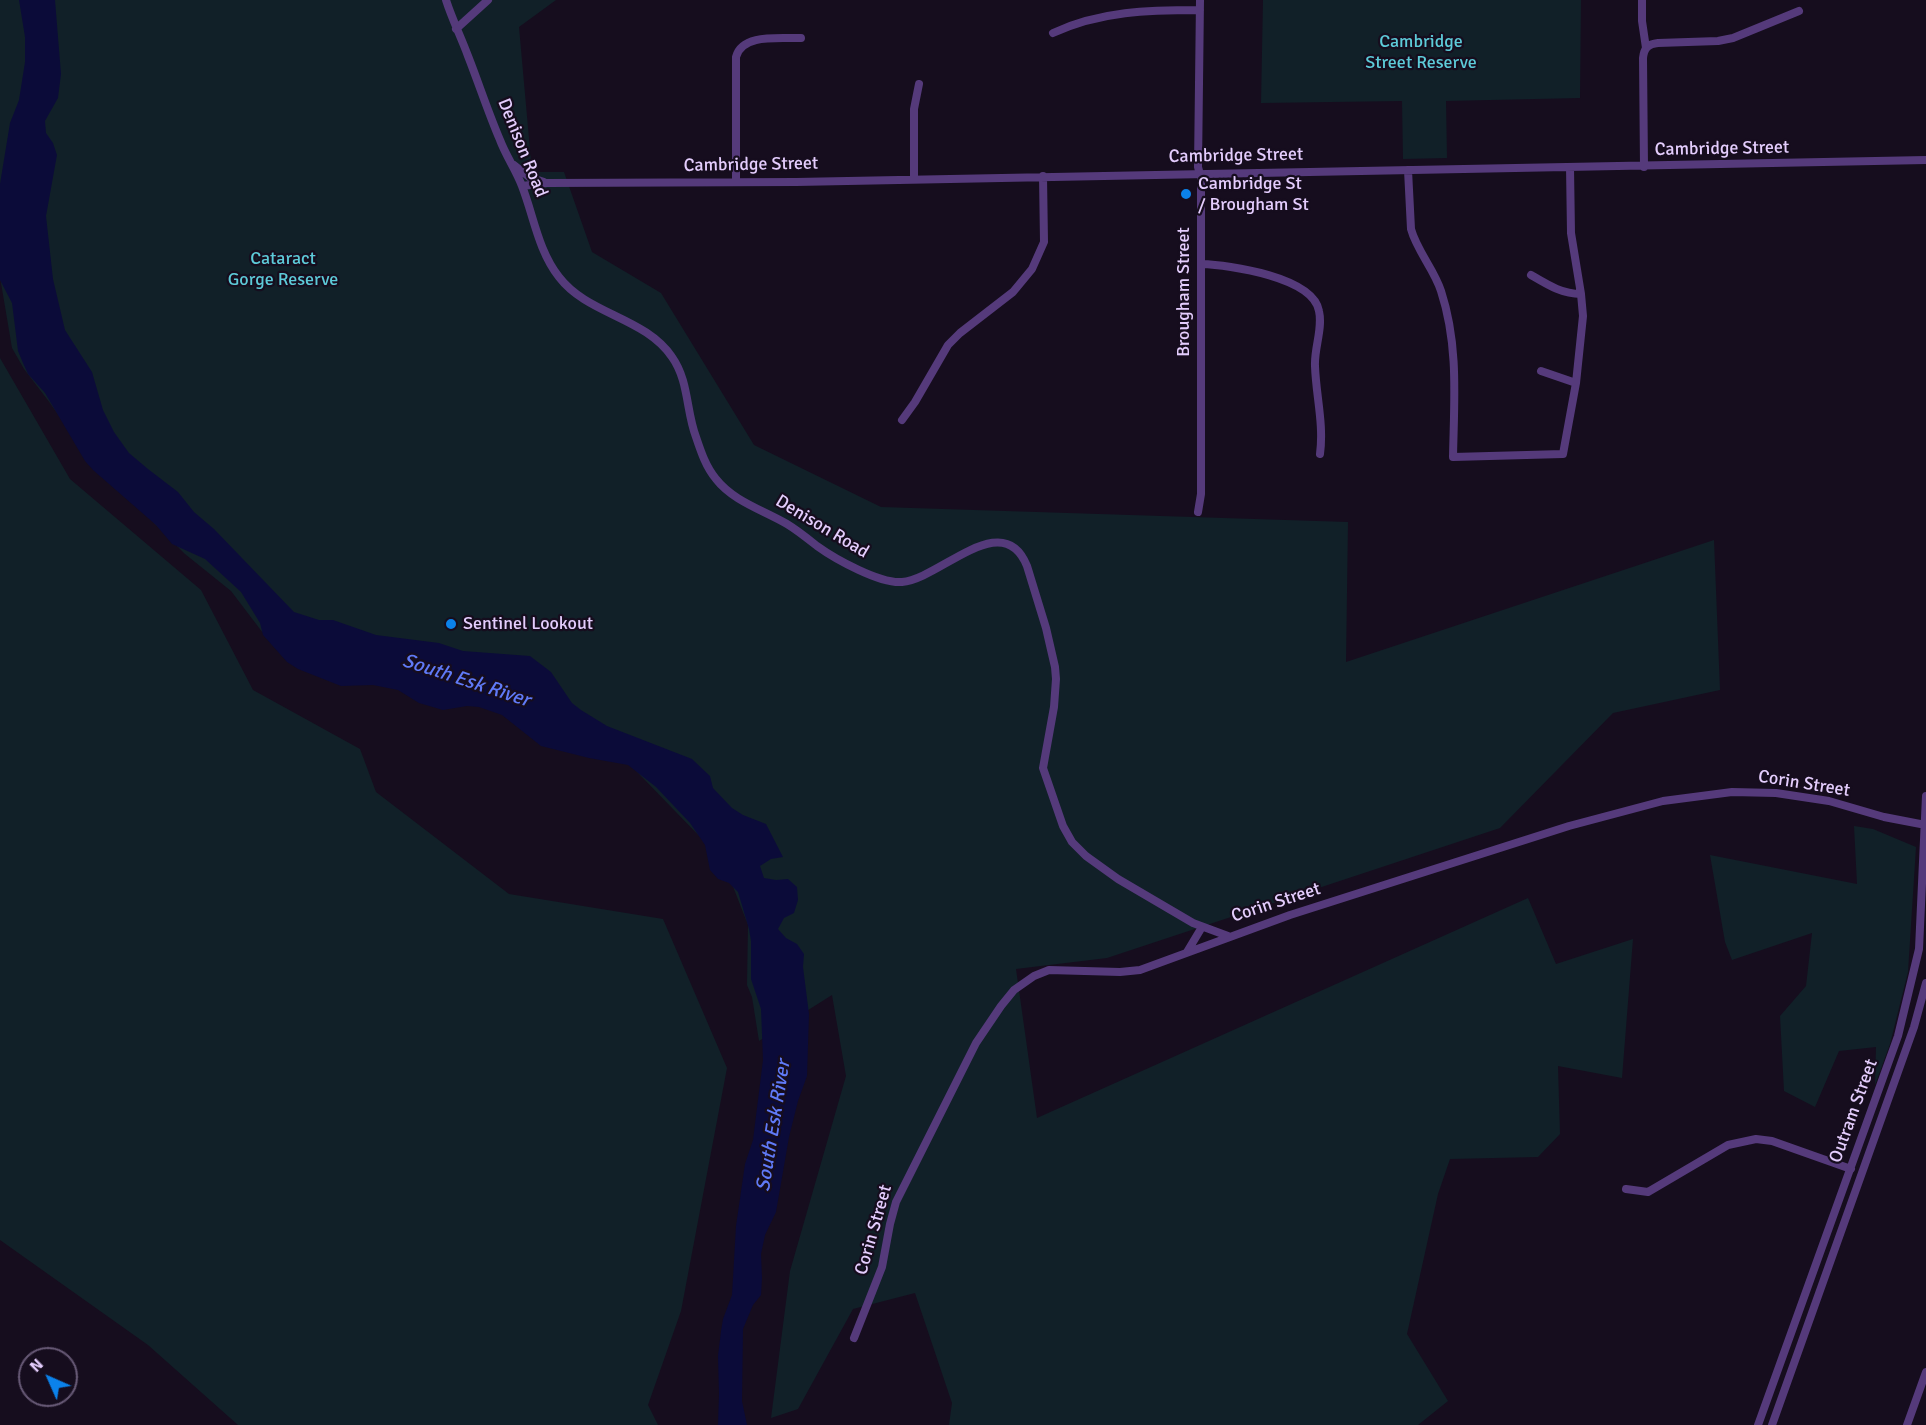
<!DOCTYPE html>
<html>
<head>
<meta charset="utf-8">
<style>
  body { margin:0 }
  #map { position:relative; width:1926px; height:1425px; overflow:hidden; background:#160d1e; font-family:Signika,sans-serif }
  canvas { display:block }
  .north { position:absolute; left:18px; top:1347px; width:60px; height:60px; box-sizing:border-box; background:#160d1e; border:2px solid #685a77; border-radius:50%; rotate:315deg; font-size:16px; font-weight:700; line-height:24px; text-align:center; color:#e4cdfd }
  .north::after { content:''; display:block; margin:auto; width:21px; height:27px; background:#0b82ea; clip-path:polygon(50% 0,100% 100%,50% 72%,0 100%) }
</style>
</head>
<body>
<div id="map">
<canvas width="1926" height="1425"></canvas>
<div class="north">N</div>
</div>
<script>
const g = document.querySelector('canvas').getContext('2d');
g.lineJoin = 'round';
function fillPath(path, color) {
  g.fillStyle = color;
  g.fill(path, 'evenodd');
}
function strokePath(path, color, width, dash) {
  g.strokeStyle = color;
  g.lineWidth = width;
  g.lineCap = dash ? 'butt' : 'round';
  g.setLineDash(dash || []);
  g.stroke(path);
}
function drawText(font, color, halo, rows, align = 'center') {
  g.font = font + ' Signika,sans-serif';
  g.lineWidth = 4.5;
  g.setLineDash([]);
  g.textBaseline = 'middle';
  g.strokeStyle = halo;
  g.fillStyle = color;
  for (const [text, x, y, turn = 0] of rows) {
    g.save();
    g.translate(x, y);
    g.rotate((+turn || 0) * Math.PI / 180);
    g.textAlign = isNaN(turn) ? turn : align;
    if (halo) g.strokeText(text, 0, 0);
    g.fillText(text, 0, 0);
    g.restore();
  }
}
fillPath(new Path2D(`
  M 0,0 L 556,0 L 519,27 L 532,172 L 564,172 L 592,252 L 661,293 L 754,445 L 881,507 L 1348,522 L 1346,662 L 1714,540 L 1720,690 L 1613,713 L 1500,828 L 1107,958 L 1016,969 L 1037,1118 L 1528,898 L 1556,964 L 1633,939 L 1622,1078 L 1558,1066 L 1560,1134 L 1538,1157 L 1450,1159 L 1438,1194 L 1407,1334 L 1448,1401 L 1418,1425 L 949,1425 L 952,1403 L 915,1293 L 853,1309 L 798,1409 L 771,1418 L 790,1271 L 846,1076 L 832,995 L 759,1041 L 752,997 L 747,985 L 748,925 L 732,884 L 706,843 L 578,711 L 266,637 L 231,591 L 185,554 L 143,512 L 72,435 L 50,403 L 24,369 L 12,348 L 0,277 Z
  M 1263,0 L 1581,0 L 1580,98 L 1446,101 L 1447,158 L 1403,159 L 1402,101 L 1261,103 Z
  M 0,358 L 70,479 L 201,590 L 253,690 L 360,749 L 376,792 L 509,894 L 663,919 L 727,1068 L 681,1311 L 648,1405 L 658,1425 L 238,1425 L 148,1345 L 0,1240 Z
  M 1854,826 L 1873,829 L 1916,847 L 1908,972 L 1890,1044 L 1875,1085 L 1876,1047 L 1839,1051 L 1815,1107 L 1784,1091 L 1780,1016 L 1806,986 L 1812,933 L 1732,960 L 1725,942 L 1710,855 L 1857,884 Z`), '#112028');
fillPath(new Path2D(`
  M 19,0 L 55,0 L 61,74 L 58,98 L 45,121 L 46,133 L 53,143 L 57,155 L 46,216 L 53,279 L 65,330 L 92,372 L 103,410 L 114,432 L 129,453 L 148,469 L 178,492 L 194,512 L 214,529 L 294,612 L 319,620 L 333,620 L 376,635 L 439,643 L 463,651 L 530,656 L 551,672 L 572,703 L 581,710 L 607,726 L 692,759 L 710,776 L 713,788 L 732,808 L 743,815 L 766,824 L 783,857 L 771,859 L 760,866 L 764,878 L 776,880 L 788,879 L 797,887 L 798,900 L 794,913 L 784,918 L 778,929 L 786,938 L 797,944 L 804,954 L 803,967 L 809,1014 L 807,1076 L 798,1101 L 789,1137 L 776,1212 L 765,1235 L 761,1254 L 762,1278 L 761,1295 L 753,1305 L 743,1329 L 742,1401 L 747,1425 L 718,1425 L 719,1394 L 718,1356 L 721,1331 L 723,1319 L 732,1295 L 736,1226 L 745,1164 L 753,1140 L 763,1060 L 761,1009 L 751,979 L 751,941 L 749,929 L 738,892 L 729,883 L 718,879 L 710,870 L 705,845 L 690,823 L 656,787 L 628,765 L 589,758 L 541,746 L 502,715 L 479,707 L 467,706 L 443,710 L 419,703 L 398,690 L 373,685 L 341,686 L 298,669 L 287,662 L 263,635 L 260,623 L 241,592 L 205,559 L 172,544 L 156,525 L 93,470 L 85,461 L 45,393 L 28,374 L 23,363 L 18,351 L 12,303 L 0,280 L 0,184 L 10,123 L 19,100 L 25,62 L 25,37 Z`), '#0b0b39');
strokePath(new Path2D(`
  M 446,0 C 452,19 461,37 468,56 C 479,84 488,112 500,140 C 506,156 516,170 522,186 C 534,217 538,250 559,277 C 588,315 645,317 672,357 C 689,381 686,411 696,437 C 701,452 706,467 716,479 C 733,501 763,510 787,524 C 797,530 807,538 817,546 C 835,559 880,584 902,582 C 940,579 1003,506 1027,566 L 1046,628 L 1055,667 L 1056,679 L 1054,707 L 1043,768 L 1063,826 L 1072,842 L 1086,856 L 1118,879 L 1193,923 L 1228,936
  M 1642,0 L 1642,21 L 1646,48
  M 456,29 L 488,0
  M 1053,33 C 1100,11 1149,10 1200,10
  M 514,165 L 529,177 L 544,182
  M 1644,167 L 1643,58 C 1644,48 1648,44 1658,43 L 1718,41 L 1733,38 L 1799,11
  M 1408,170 L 1411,229 C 1417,251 1434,269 1441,291 C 1459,346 1454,401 1453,457 L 1563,454 L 1576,383 L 1583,316 L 1581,294 L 1571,233 L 1570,167
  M 914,179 L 914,109 L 919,84
  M 736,181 L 736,57 C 742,33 780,39 801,38
  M 522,186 L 547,183 L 796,182 L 1926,160
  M 1201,264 C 1230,265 1313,277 1319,311 C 1323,329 1314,348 1315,366 C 1316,396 1324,424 1320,454
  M 1531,275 C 1548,285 1562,294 1581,294
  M 1541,371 L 1576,383
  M 902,420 L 915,402 L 948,345 L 960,333 L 1013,292 L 1032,269 L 1044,242 L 1043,176
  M 1198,512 L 1201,494 L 1201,178 L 1198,167 L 1200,0
  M 1187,952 L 1202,927
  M 1626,1189 L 1648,1192 L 1728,1145 L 1756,1139 L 1772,1141 L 1851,1169
  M 854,1338 L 882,1267 L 890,1224 L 896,1202 L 976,1043 L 1001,1006 L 1014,990 L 1034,976 L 1049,970 L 1120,972 L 1140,970 L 1290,915 L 1569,826 L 1663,801 L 1732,792 L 1776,793 L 1829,801 L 1884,817 L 1926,825
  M 1758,1425 L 1898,1036 L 1919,949 L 1926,796
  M 1772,1425 L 1914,1027 L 1926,983
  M 1907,1425 L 1926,1372`), '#553a7b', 8);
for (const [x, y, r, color] of [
  [1186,194,6,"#0b82ea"],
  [451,624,6,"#0b82ea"]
]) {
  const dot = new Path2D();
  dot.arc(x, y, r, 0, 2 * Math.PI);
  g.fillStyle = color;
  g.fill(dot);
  strokePath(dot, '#160d1e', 2);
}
drawText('18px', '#5dcad8', '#160d1e', [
  ["Cambridge",1421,42],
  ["Street Reserve",1421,63],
  ["Cataract",283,259],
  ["Gorge Reserve",283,280]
]);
drawText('18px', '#e4cdfd', '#160d1e', [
  ["Denison Road",522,148,68],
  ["Cambridge Street",1722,149,-1],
  ["Cambridge Street",1236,156,-1],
  ["Cambridge Street",751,165,-1],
  ["Brougham Street",1184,292,-90],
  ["Denison Road",822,527,31],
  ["Corin Street",1804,784,9],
  ["Corin Street",1276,903,-18],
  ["Outram Street",1854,1111,-70],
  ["Corin Street",874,1230,-74]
]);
drawText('18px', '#e4cdfd', '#160d1e', [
  ["Cambridge St",1198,184],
  ["/ Brougham St",1198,205],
  ["Sentinel Lookout",463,624]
], 'left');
drawText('italic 20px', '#607af7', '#160d1e', [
  ["South Esk River",466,681,18],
  ["South Esk River",774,1126,-81]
]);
</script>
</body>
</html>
